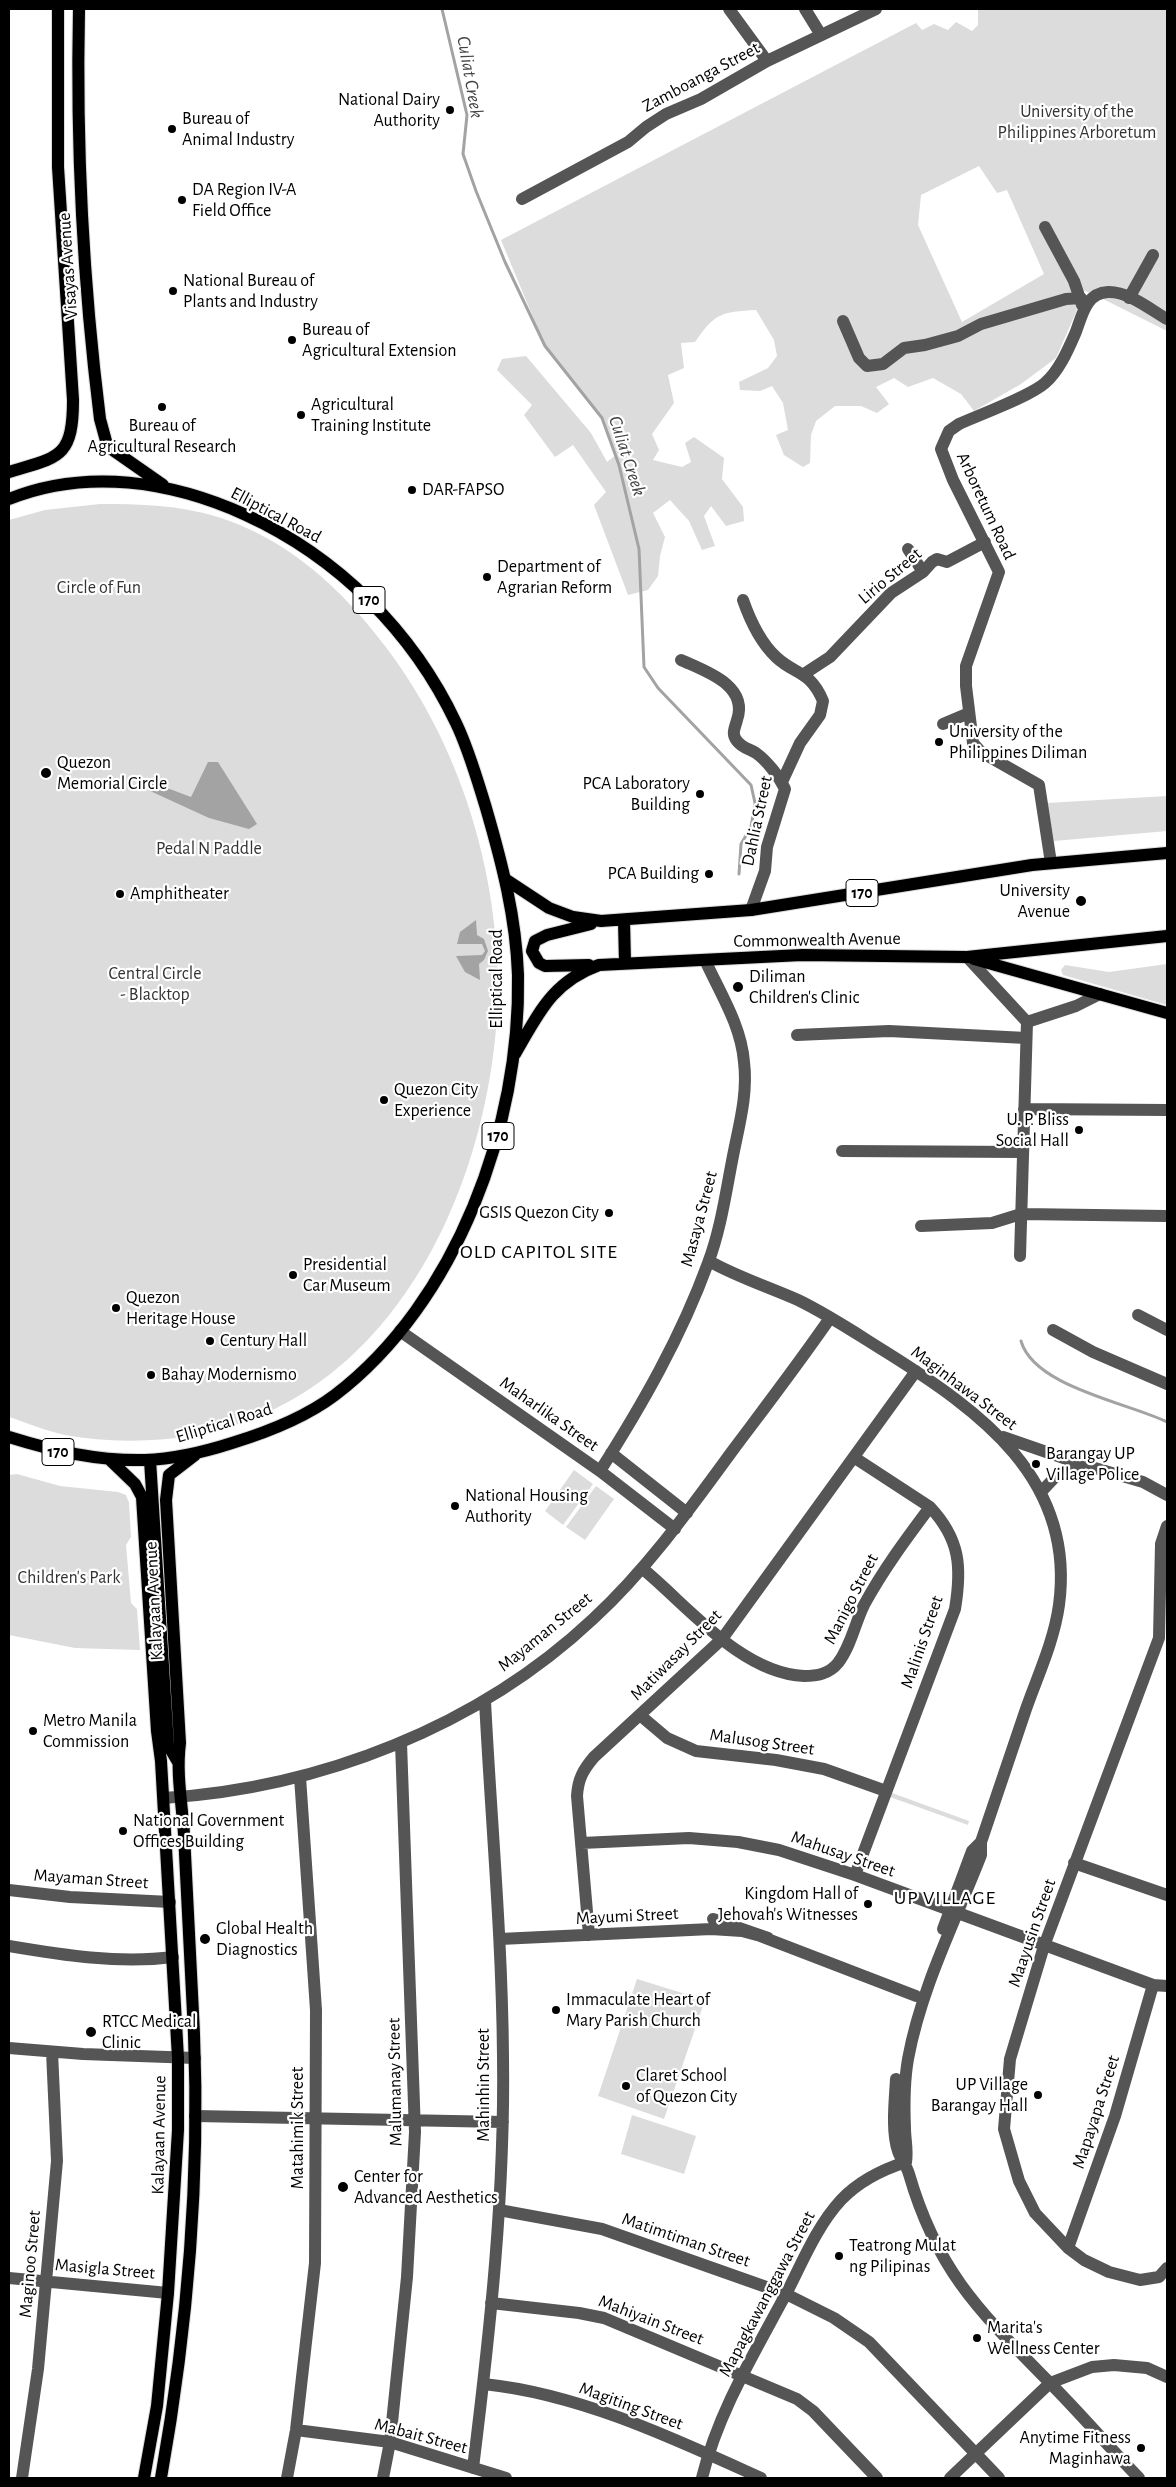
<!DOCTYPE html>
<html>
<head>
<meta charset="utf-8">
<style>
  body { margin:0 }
  #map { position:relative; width:1176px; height:2487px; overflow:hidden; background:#fff; font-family:"Alegreya Sans",sans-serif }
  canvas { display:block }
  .frame { position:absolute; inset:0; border:10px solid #000; pointer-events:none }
</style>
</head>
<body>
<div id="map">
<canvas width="1176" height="2487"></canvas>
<div class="frame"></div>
</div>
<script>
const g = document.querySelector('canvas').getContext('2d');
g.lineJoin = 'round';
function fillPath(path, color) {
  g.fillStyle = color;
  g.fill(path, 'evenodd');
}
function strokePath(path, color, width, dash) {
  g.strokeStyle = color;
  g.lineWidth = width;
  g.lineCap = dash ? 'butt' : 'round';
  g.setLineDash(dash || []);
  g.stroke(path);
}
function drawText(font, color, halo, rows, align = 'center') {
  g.font = font + ' "Alegreya Sans",sans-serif';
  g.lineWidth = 4.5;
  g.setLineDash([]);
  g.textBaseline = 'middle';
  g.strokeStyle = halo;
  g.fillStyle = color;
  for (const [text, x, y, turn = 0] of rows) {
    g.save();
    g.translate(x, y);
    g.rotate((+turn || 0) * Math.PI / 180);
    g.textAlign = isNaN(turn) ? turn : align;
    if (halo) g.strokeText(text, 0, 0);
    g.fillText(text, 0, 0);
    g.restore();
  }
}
fillPath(new Path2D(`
  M 978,9 L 1167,9 L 1167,331 L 1099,297 L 1069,284 L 1077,310 L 1056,358 L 1021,384 L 974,411 L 961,394 L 933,378 L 908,387 L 894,378 L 876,387 L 889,404 L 877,413 L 861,406 L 835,406 L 816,421 L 811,435 L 810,463 L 803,467 L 784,455 L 776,435 L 788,430 L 783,403 L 772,386 L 760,391 L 740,390 L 739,382 L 768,368 L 777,356 L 774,340 L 756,310 C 721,312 715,313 695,342 L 681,343 L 684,368 L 668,375 L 674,403 L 652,434 L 659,450 L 653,460 L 682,467 L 691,462 L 685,443 L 694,437 L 724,458 L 722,479 L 743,507 L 744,521 L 726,526 L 711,506 L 704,516 L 715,546 L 702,550 L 689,521 L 670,500 L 653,513 L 665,537 L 660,556 L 658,576 L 648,590 L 628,595 L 594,505 L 606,492 L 573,445 L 555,457 L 524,415 L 532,405 L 497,370 L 502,359 L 526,356 L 591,433 L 607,462 L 616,455 L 602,418 L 545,346 L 501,240 L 916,23 L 922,30 L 934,24 L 948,30 L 956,22 L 972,31 L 978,25 ZM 979,166 L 997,193 L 1007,190 L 1044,274 L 962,322 L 918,225 L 921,195 Z
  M 100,504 C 139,504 180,505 218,517 C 288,539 342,589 385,646 C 466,752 507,896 496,1029 C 480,1213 377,1414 176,1438 C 139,1442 102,1442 65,1435 C 46,1431 27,1423 9,1417 L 9,520 L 45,510 Z
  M 1167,796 L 1167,831 L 1054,841 L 1047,803 Z
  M 1167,964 L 1167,1005 L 1063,975 L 1061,970 L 1065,965 L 1109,972 Z
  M 574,1470 L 593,1484 L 563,1525 L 545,1511 Z
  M 17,1474 L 60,1486 L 118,1492 L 126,1495 L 129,1503 L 131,1537 L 126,1545 L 131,1603 L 137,1609 L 140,1650 L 75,1648 L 9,1635 L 9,1475 Z
  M 596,1486 L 614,1499 L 585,1540 L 566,1527 Z
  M 892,1793 L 969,1821 L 968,1825 L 890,1797 Z
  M 637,1979 L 705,2000 L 664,2119 L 598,2096 Z
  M 632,2115 L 696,2136 L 684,2174 L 621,2154 Z`), '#dcdcdc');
fillPath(new Path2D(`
  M 208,762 L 218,762 L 257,824 L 249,829 L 209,818 L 148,790 L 151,782 L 191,797 Z
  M 476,920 L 477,935 L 484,939 L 488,951 L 484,960 L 479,964 L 480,980 L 465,972 L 456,956 L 482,955 L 485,951 L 482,944 L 457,944 L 460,932 Z`), '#a3a3a3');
strokePath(new Path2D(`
  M 442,9 L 467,115 L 463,154 L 476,191 L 505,262 L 545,346 L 602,418 L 619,465 L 639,549 L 644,667 L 658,688 L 751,785 L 755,803 L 751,827 L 741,844 L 739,874
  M 1021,1341 C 1034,1387 1129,1403 1167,1422`), '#a3a3a3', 3);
const major = new Path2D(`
  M 79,9 C 76,146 83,283 100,419 L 106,441 L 110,448 L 163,485
  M 9,472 C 58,457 73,459 73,400 L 58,167 L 58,9
  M 9,499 C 86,468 172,481 246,515 C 338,557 413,632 456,723 C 469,750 477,779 486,808 C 502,863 516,917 518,975 C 521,1125 457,1302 335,1395 C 306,1417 268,1432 232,1443 C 204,1452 174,1459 145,1460 C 97,1461 54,1451 9,1437
  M 505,879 L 549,908 L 573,917 L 601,921 L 751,910 L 1032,865 L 1167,853
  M 624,920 L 625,963
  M 974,959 L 1167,1013
  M 589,965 L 545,966 L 539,963 L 532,951 L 535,941 L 547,935 L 591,924
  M 515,1054 C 539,1013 552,982 599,965 L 802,955 L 967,957 L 1167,936
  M 109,1459 L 135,1484 L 142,1497 L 157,1731 L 161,1761 L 178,2058 L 178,2130 L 168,2293 L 157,2406 L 144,2478
  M 150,1460 L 168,1745 L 178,1762
  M 161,2478 C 187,2332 200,2182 194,2034 C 191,1967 187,1900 184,1834 C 182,1803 176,1774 180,1743 L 166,1500 L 169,1475 L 195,1455`);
strokePath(major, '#dbdbdb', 14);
strokePath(new Path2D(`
  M 729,9 L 767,61
  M 805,9 L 821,35
  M 522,199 L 628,142 L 646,127 L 666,114 L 701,99 L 767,61 L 876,9
  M 1045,227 L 1074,281 L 1082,305
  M 1129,298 L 1153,255
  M 843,321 L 859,358 L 867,366 L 883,364 L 904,348 L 925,345 L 958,336 L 981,324 L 1066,299 L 1081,298
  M 908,549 L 923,572
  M 743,600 C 750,620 760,642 776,657 C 795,675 810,670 823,701 L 820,715 L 800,743 L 782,782
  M 681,660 C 705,671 749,685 737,720 C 735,728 731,734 737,741 C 742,748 750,749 756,753 C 767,761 779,776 785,789 L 767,847 L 765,871 L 751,910
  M 804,674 L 830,657 L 891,593 L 923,572 L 932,562 L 937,559 L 947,562 L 985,542
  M 943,724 L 969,713
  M 1051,863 L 1039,785 L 981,752 L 973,743 L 966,686 L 966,666 L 999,572 L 953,480 L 941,449 L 949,431 L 959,424 C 981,414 1029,397 1045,383 C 1059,371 1068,350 1075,334 C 1082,317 1085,293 1108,292 C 1128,291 1151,310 1167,319
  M 967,957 L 1027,1022 L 1020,1256
  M 1027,1022 L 1076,1006 L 1100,994
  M 797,1035 L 889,1031 L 1026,1038
  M 1024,1109 L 1167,1110
  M 842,1151 L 1023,1152
  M 921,1226 L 992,1223 L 1021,1214 L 1167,1216
  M 709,1261 C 737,1277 769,1287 798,1300 C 829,1315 857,1334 886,1352 C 980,1411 1076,1479 1059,1605 C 1054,1641 1038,1675 1026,1709 C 1011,1753 996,1798 981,1842 L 981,1855 C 955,1922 921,1988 908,2059 C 904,2082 904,2105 905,2128 C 905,2140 908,2150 906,2162
  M 1138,1315 L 1167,1330
  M 1053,1330 L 1093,1352 L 1167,1384
  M 400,1331 L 600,1471 L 675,1529
  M 1003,1437 L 1081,1464 L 1143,1482 L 1167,1495
  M 611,1453 L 687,1513
  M 600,1471 C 642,1405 681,1337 708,1263 C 721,1229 726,1191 733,1156 C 739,1125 748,1094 744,1062 C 741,1025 720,993 705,960
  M 1041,1492 L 1058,1474 L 1081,1464
  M 1167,1526 L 1161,1544 L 1159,1638 L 1044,1946 L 1010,2059 L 1004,2129 L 1019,2181 L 1035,2213 L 1068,2248 L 1084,2260 L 1109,2272 L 1140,2280 L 1159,2277 L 1167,2268
  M 643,1569 C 688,1606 741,1673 804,1676 C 817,1676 829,1674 838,1663 C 851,1646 855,1623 864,1605 C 883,1570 906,1539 930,1507
  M 641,1716 L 667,1738 L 696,1751 L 776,1760 L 824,1769 L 886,1791
  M 164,1798 C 320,1788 478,1727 593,1619 C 647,1569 690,1509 733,1450 C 766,1406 799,1363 830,1318
  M 582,1843 L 689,1838 L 738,1842 L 779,1850 L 855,1875 L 1153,1985 L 1167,1986
  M 1074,1863 L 1167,1895
  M 855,1875 L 955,1609 C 962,1567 960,1539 930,1507 L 855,1458
  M 9,1890 L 70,1897 L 170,1902
  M 943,1929 L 972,1851 L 981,1842
  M 589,1935 L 577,1796 C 578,1779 583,1770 594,1757 L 722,1639 L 916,1371
  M 760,1936 L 916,1996
  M 500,1939 L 711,1929 L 742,1931 L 768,1938 L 713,1919
  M 9,1946 C 62,1955 119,1964 173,1957
  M 9,2048 L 83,2054 L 195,2058
  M 896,2079 C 895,2099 891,2131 898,2151 C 900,2158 906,2164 909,2174 C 937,2271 980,2312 1048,2381 C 1079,2412 1108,2446 1139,2478
  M 195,2116 L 503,2122
  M 499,2210 L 602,2229 L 786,2294 L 834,2318 L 869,2342 L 999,2478
  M 1068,2248 L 1115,2116 L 1153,1985
  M 9,2278 L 168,2293
  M 491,2303 L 579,2313 L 604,2318 L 797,2399 L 813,2411 L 877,2478
  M 484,2384 C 580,2394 673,2438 761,2478
  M 296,2430 L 390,2442 L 506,2478
  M 473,2468 C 490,2331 505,2194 503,2056 C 502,1937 491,1819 485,1701
  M 22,2478 L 38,2369 L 57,2161 L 52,2052
  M 287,2478 L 296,2430 L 315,2263 L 316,2010 L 300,1777
  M 383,2478 L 390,2442 L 407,2277 L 415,2132 L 401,1743
  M 702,2478 C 718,2412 755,2352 787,2292 C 803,2261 817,2226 841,2200 C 859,2181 881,2170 906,2162
  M 950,2478 L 1050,2383 L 1092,2367 L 1114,2365 L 1147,2368 L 1167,2377`), '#555', 12);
strokePath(major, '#000', 12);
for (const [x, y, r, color] of [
  [450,110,5,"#000"],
  [172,129,5,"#000"],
  [182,200,5,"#000"],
  [173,291,5,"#000"],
  [292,340,5,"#000"],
  [162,407,5,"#000"],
  [301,415,5,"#000"],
  [412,490,5,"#000"],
  [487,577,5,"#000"],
  [939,742,5,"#000"],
  [46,773,6,"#000"],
  [700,794,5,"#000"],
  [709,874,5,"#000"],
  [120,894,5,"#000"],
  [1081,901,6,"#000"],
  [738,987,6,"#000"],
  [384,1100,5,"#000"],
  [1079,1130,5,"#000"],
  [609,1213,5,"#000"],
  [293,1275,5,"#000"],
  [116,1308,5,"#000"],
  [210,1341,5,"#000"],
  [151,1375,5,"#000"],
  [1036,1464,5,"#000"],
  [455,1506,5,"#000"],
  [33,1731,5,"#000"],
  [123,1831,5,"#000"],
  [868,1904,5,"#000"],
  [205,1939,6,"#000"],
  [556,2010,5,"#000"],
  [91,2032,6,"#000"],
  [626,2086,5,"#000"],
  [1038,2095,5,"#000"],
  [343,2187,6,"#000"],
  [839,2256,5,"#000"],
  [977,2338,5,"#000"],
  [1141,2448,5,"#000"]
]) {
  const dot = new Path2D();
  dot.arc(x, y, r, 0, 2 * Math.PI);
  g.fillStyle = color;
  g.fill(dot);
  strokePath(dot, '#fff', 2);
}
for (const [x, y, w] of [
  [369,600,32],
  [862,893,32],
  [498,1136,32],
  [58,1452,32]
]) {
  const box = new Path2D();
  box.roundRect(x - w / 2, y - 13.5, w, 27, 4);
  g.fillStyle = '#fff';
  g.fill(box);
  strokePath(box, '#000', 1);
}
drawText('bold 16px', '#000', null, [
  ["170",369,600],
  ["170",862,893],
  ["170",498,1136],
  ["170",58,1452]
]);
drawText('18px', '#000', '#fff', [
  ["Zamboanga Street",701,77,-28],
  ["Visayas Avenue",68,266,-94],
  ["Arboretum Road",986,506,65],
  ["Elliptical Road",276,515,28],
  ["Lirio Street",890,576,-40],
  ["Dahlia Street",757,821,-78],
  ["Commonwealth Avenue",817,940,-1],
  ["Elliptical Road",497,979,-90],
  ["Masaya Street",699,1219,-75],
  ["Maginhawa Street",964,1388,37],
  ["Maharlika Street",549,1414,35],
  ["Elliptical Road",224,1423,-17],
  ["Manigo Street",851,1599,-63],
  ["Kalayaan Avenue",154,1601,-93],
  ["Mayaman Street",545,1632,-39],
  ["Malinis Street",922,1642,-71],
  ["Matiwasay Street",676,1655,-45],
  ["Malusog Street",762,1742,8],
  ["Mahusay Street",843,1854,19],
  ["Mayaman Street",91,1879,4],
  ["Mayumi Street",627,1916,-3],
  ["Maayusin Street",1032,1933,-71],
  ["Malumanay Street",395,2082,-91],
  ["Mahinhin Street",484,2085,-90],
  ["Mapayapa Street",1096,2112,-72],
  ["Matahimik Street",298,2128,-90],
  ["Kalayaan Avenue",159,2135,-89],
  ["Matimtiman Street",686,2240,19],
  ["Maginoo Street",30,2264,-85],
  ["Masigla Street",105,2269,5],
  ["Mapagkawanggawa Street",767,2294,-62],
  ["Mahiyain Street",651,2320,21],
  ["Magiting Street",631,2406,20],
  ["Mabait Street",421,2436,15]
]);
drawText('18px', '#000', '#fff', [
  ["National Dairy",440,100,"right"],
  ["Authority",440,121,"right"],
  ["Bureau of",182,119],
  ["Animal Industry",182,140],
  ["DA Region IV-A",192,190],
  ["Field Office",192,211],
  ["National Bureau of",183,281],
  ["Plants and Industry",183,302],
  ["Bureau of",302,330],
  ["Agricultural Extension",302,351],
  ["Agricultural",311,405],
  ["Training Institute",311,426],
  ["Bureau of",162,426,"center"],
  ["Agricultural Research",162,447,"center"],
  ["DAR-FAPSO",422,490],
  ["Department of",497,567],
  ["Agrarian Reform",497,588],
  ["University of the",949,732],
  ["Philippines Diliman",949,753],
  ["Quezon",57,763],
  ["Memorial Circle",57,784],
  ["PCA Laboratory",690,784,"right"],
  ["Building",690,805,"right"],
  ["PCA Building",699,874,"right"],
  ["University",1070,891,"right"],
  ["Avenue",1070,912,"right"],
  ["Amphitheater",130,894],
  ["Diliman",749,977],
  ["Children's Clinic",749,998],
  ["Quezon City",394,1090],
  ["Experience",394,1111],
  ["U. P. Bliss",1069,1120,"right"],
  ["Social Hall",1069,1141,"right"],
  ["GSIS Quezon City",599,1213,"right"],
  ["Presidential",303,1265],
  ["Car Museum",303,1286],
  ["Quezon",126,1298],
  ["Heritage House",126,1319],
  ["Century Hall",220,1341],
  ["Bahay Modernismo",161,1375],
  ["Barangay UP",1046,1454],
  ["Village Police",1046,1475],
  ["National Housing",465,1496],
  ["Authority",465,1517],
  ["Metro Manila",43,1721],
  ["Commission",43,1742],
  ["National Government",133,1821],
  ["Offices Building",133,1842],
  ["Kingdom Hall of",858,1894,"right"],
  ["Jehovah's Witnesses",858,1915,"right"],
  ["Global Health",216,1929],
  ["Diagnostics",216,1950],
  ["Immaculate Heart of",566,2000],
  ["Mary Parish Church",566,2021],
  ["RTCC Medical",102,2022],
  ["Clinic",102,2043],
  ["Claret School",636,2076],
  ["of Quezon City",636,2097],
  ["UP Village",1028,2085,"right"],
  ["Barangay Hall",1028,2106,"right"],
  ["Center for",354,2177],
  ["Advanced Aesthetics",354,2198],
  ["Teatrong Mulat",849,2246],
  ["ng Pilipinas",849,2267],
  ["Marita's",987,2328],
  ["Wellness Center",987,2349],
  ["Anytime Fitness",1131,2438,"right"],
  ["Maginhawa",1131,2459,"right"]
], 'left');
drawText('18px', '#333', '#fff', [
  ["University of the",1077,112],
  ["Philippines Arboretum",1077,133],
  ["Circle of Fun",99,588],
  ["Pedal N Paddle",209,849],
  ["Central Circle",155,974],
  ["- Blacktop",155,995],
  ["Children's Park",69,1578]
]);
drawText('italic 19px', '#444', '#fff', [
  ["Culiat Creek",470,77,80],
  ["Culiat Creek",627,456,72]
]);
g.letterSpacing = '1px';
drawText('20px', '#000', '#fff', [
  ["OLD CAPITOL SITE",539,1252],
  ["UP VILLAGE",945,1898]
]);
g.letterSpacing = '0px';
</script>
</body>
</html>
